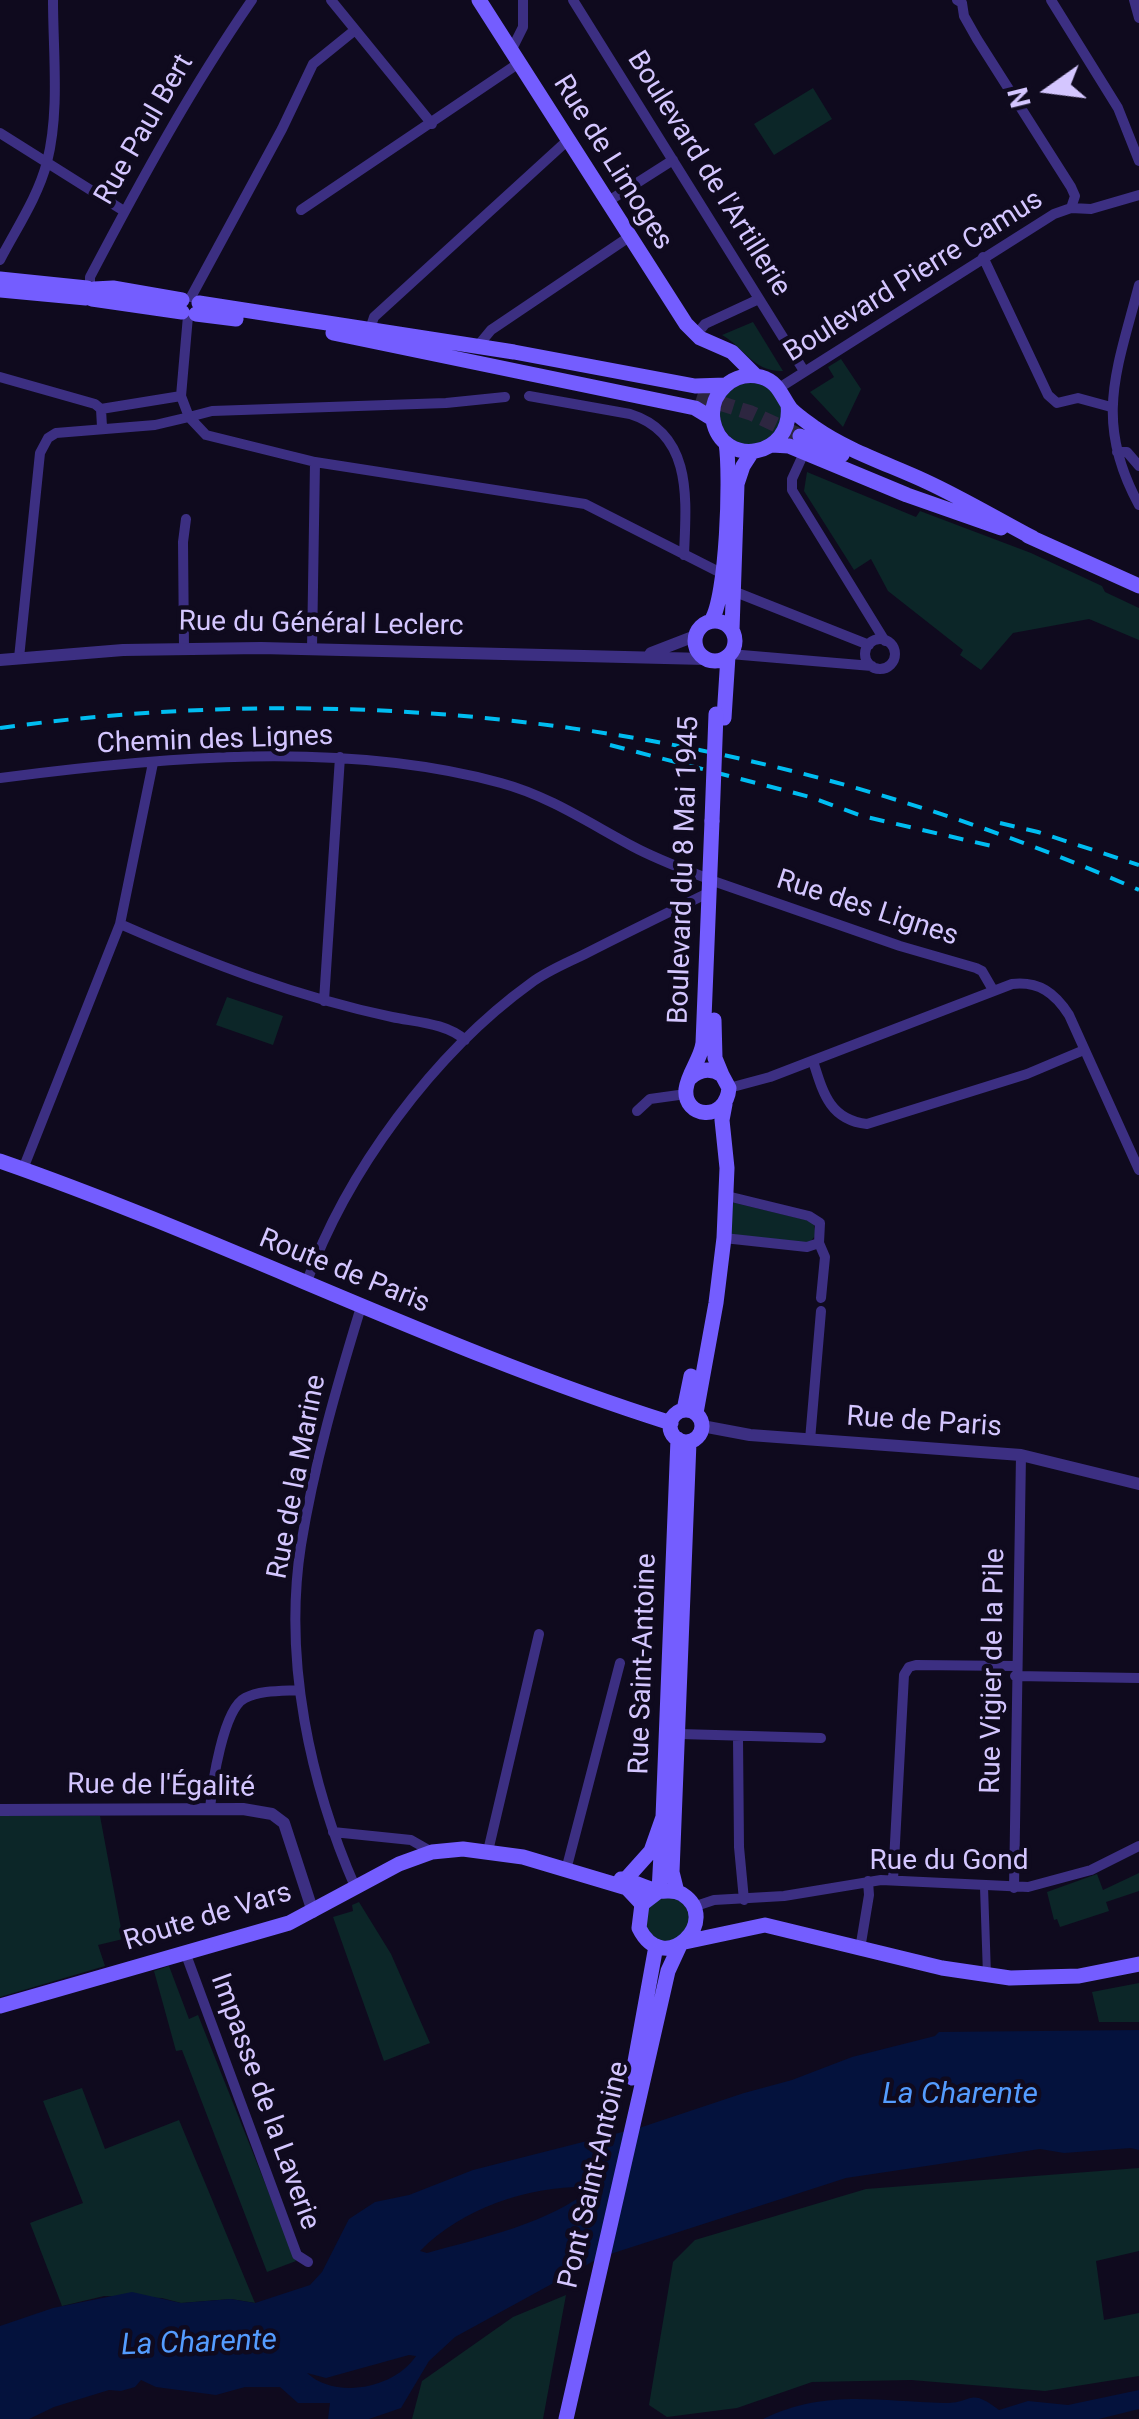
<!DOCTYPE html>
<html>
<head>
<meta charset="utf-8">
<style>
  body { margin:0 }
  #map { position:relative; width:1139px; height:2419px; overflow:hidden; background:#0f0a1e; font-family:Roboto,sans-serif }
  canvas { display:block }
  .north { position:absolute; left:999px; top:40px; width:100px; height:100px; -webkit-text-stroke:8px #0f0a1e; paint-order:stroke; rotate:256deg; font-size:28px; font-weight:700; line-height:40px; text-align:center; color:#d4c6ff }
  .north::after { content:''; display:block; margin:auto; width:35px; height:45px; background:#d4c6ff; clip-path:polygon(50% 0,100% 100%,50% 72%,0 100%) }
</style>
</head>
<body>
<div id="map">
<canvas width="1139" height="2419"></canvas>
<div class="north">N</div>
</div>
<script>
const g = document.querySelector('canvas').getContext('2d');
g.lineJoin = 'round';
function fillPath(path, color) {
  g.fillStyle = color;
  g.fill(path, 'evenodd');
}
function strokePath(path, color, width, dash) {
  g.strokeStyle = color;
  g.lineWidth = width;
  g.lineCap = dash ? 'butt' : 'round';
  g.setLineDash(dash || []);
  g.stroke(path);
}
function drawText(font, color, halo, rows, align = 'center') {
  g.font = font + ' Roboto,sans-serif';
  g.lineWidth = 9;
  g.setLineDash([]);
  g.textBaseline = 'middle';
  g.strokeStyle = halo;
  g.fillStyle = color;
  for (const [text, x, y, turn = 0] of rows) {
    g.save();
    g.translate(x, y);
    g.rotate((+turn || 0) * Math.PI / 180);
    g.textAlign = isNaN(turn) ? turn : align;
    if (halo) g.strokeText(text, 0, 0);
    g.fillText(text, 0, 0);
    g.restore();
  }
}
fillPath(new Path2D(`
  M 813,88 L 832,119 L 774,155 L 754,124 Z
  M 753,322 L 783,371 C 753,372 745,348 722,335 Z
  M 841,359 L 861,389 L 843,427 L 810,392 L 834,377 L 828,367 Z
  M720 414a31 31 0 1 1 62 0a31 31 0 1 1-62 0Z
  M 807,472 L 916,517 L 920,511 L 1031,553 L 1102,586 L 1105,592 L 1139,608 L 1139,640 L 1089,619 L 1013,633 L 981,670 L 960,655 L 963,650 L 888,591 L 871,559 L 854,570 L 804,491 Z
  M 227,997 L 283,1016 L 273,1045 L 216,1025 Z
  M 731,1202 L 810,1221 L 814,1225 L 816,1235 L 810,1242 L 803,1243 L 729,1234 Z
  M 0,1816 L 100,1816 L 123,1939 L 98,1945 L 105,1966 L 0,1997 Z
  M 1139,1873 L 1139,1891 L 1106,1902 L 1109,1911 L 1060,1927 L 1057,1919 L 1054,1920 L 1047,1892 L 1097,1874 L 1103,1890 Z
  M645 1919a22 22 0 1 1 44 0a22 22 0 1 1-44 0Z
  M 359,1902 L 391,1954 L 430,2043 L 384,2061 L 333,1917 L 353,1911 L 352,1905 Z
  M 169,1966 L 189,2019 L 198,2015 L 296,2261 L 267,2272 L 182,2050 L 176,2051 L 154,1971 Z
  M 1139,1983 L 1139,2022 L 1099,2022 L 1092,1992 Z
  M 82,2088 L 105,2149 L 179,2120 L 255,2303 L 231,2299 L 181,2303 L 162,2298 L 104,2296 L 62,2306 L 30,2223 L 83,2203 L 43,2101 Z
  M 1139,2168 L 1139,2251 L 1096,2261 L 1104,2320 L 1139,2313 L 1139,2376 L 1045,2391 L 911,2380 L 812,2382 L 737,2408 L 667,2417 L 649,2405 L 673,2262 L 695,2240 L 866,2189 Z
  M 566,2295 L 543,2419 L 412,2419 L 422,2381 L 513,2317 Z`), '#0c2628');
fillPath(new Path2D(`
  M 1139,2030 L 1139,2150 L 1131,2148 L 1064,2153 L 1040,2149 L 846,2178 L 601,2257 L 455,2337 L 429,2361 L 401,2408 L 369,2419 L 328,2419 L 330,2403 L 298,2403 L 280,2387 L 245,2387 L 216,2395 L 156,2387 L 141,2380 L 135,2387 L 121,2391 L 109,2390 L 54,2407 L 29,2419 L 0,2419 L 0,2326 L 53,2308 L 132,2292 L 181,2303 L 231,2299 L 255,2303 L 310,2285 L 322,2272 L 349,2219 L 375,2202 L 409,2195 L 473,2170 L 642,2127 L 744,2093 L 792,2080 L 852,2057 L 935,2036 L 939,2032 ZM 594,2187 C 547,2224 484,2237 427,2253 L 420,2251 C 465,2206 532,2185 594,2187 ZM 409,2355 L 416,2356 C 395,2388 336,2400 307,2373 L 326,2378 Z
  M 1139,2390 L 1139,2409 L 1099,2419 L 763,2419 C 824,2389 877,2401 943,2403 C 974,2404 968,2386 999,2410 L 1028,2401 L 1068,2405 Z`), '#04123d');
strokePath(new Path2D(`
  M 697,396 L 751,413 L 800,436`), '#2d2640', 15, [15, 8]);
strokePath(new Path2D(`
  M 984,1887 L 987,1975`), '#3c2f82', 8);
strokePath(new Path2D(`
  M 331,0 L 432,124
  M 573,0 L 804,371
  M 957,0 L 962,3 L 964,16 L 977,39 L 1071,187 L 1075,196 L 1071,208
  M 1051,0 L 1118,108 L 1139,161
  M 1134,0 L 1139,18
  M 511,51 L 523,27 L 523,0
  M 0,133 L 124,211
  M 607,202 L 673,160
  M 301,210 L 519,63
  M 983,257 L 1048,395 L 1057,403 L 1078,398 L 1111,407
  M 0,260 C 16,229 38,197 47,162 C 60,111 53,53 53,0
  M 1139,285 C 1117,370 1093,421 1139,505
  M 90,287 L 90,277 C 140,182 191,88 252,0
  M 191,297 L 282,129 L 313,64 L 355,30
  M 188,316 L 181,396 L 189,417 L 212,411 L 446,403 L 505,397
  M 370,329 L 374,317 L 568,140
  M 696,335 L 705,324 L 759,299
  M 477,347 L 491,330 L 629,237
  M 0,377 L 95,404 L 101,409 L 102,427
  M 779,388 L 1054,214 L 1071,208 L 1091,209 L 1139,195
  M 529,396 L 630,414 C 694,434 686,502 684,555
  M 101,409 L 181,396
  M 1117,452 L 1127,452 L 1139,466
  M 804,453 L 792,479 L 792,490 L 885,641
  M 733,591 L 869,645
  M865 654a15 15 0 1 1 30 0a15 15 0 1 1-30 0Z
  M 184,648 L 183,542 L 186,519
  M 312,649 L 315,462
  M 730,654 L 872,666
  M 19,658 L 40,453 L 48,438 L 56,433 L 155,425 L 189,417 L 206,435 L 315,462 L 585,504 L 723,574
  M 0,778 C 161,757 343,740 501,783 C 549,796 589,823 632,846 C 656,859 683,869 709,879
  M 716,882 L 900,946 L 976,968 L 982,971 L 993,990
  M 120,924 C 209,963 297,997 392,1017 C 415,1022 447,1023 465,1040
  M 324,1001 L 340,757
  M 813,1061 C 823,1093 830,1120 867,1124 L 1027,1074 L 1084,1050
  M 729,1088 L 770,1077 L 1012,984 C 1039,981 1055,993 1069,1015 L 1139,1170
  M 637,1111 L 650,1099 L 686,1094
  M 23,1169 L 120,924 L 153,763
  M 724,1238 L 807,1247 L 819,1243 L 820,1223 L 809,1216 L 727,1196
  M 819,1243 L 825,1257 L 821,1298
  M 306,1284 C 346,1172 434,1053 531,983 C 547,971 567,963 585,954 C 626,933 667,913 708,893
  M 810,1440 L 821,1311
  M 1015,1676 L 1139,1678
  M 680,1734 L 821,1738
  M 738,1738 L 739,1847 L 744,1900
  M 210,1809 C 212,1785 223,1709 245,1698 C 260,1690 282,1691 300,1690
  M 333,1832 L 411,1840 L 432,1852
  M 488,1851 L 539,1634
  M 566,1870 L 620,1663
  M 893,1880 L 904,1675 L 909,1667 L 916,1665 L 1016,1666
  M 1014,1888 L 1021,1455
  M 356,1889 C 310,1784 283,1660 301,1545 C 314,1465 337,1385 361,1307
  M 693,1907 L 714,1900 L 784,1896 L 881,1880 L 1028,1887 L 1091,1870 L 1139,1846
  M 860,1949 L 869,1895 L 868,1881
  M 185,1952 L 297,2255 L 308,2262`), '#3c2f82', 10);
strokePath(new Path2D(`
  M 651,653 L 695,636
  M 0,660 L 123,650 L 261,648 L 705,659
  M 702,1426 L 750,1435 L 1021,1455 L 1139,1484
  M 0,1810 L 243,1809 L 272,1814 L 284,1823 L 313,1912`), '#3c2f82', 12);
strokePath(new Path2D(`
  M 479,0 L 686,324 L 700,338 L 732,352 L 756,376
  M 0,279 L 87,288
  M 94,289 L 113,288 L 182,300
  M 0,290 L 86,298
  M 92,299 L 182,312
  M 199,303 L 514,352 L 695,386 L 726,385
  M 196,314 L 236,319
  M 333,333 L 695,408 L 713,419
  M 788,405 C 794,458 722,469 713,420 C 709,393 734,370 761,377 C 779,382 781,396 791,409 C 798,416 807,422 815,428 C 848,451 888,464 925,481 C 962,498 997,519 1033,538
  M 800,436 L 842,455
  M 772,445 L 789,446 L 907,495 L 1001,528
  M 1028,536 L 1139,586
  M695 641a20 20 0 1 1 40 0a20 20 0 1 1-40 0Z
  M 711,621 C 727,598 731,474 726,443
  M 732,630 L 737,484 L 743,466 L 752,452
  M 724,718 L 728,656
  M 714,1020 L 715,1058 L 722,1075
  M 689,1079 C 699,1069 710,1067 722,1075 L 729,1088 C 726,1123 683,1118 686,1089 C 688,1073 701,1059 703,1043 L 712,821
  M 0,1161 C 227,1240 442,1351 671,1423
  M 684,1410 L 691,1376
  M670 1426a16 16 0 1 1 32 0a16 16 0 1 1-32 0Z
  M 696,1413 L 716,1303 L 724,1238 L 727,1168 L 722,1120 L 725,1104
  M 621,1879 C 634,1881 646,1889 659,1891 C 668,1892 673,1889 682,1894 C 723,1920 664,1979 639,1928 L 642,1904 L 659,1891
  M 625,1880 L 651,1851 L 663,1817 L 678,1439
  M 659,1891 L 662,1836
  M 677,1892 L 672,1872 L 689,1442
  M 685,1942 L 765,1925 L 942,1968 L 1010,1978 L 1079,1976 L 1139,1964
  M 0,2006 L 289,1923 L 399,1864 L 432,1852 L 463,1849 L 523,1857 L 627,1888 L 642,1904
  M 632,2078 L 656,1946
  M 566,2419 L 668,1971 L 680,1945`), '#745dff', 15);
strokePath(new Path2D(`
  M 0,728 C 388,674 781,732 1139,890
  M 610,745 L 810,797 L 862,816 L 996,847
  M 1000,823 L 1038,832 L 1139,865`), '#00bdf1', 4, [15, 12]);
strokePath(new Path2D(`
  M 712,821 L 716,714`), '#745dff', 15);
drawText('28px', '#d4c6ff', '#0f0a1e', [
  ["Rue Paul Bert",145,130,-60],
  ["Rue de Limoges",612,163,58],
  ["Boulevard de l'Artillerie",708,174,58],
  ["Boulevard Pierre Camus",914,277,-32],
  ["Rue du Général Leclerc",321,625,1],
  ["Chemin des Lignes",215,741,-2],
  ["Boulevard du 8 Mai 1945",685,870,-88],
  ["Rue des Lignes",867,909,18],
  ["Route de Paris",344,1272,22],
  ["Rue de Paris",924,1423,4],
  ["Rue de la Marine",298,1477,-79],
  ["Rue Saint-Antoine",644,1664,-88],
  ["Rue Vigier de la Pile",994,1671,-89],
  ["Rue de l'Égalité",161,1787,1],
  ["Rue du Gond",949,1862],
  ["Route de Vars",208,1918,-17],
  ["Impasse de la Laverie",264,2102,70],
  ["Pont Saint-Antoine",595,2175,-77]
]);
drawText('italic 30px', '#549cff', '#0f0a1e', [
  ["La Charente",960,2095],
  ["La Charente",199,2344,-2]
]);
</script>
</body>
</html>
